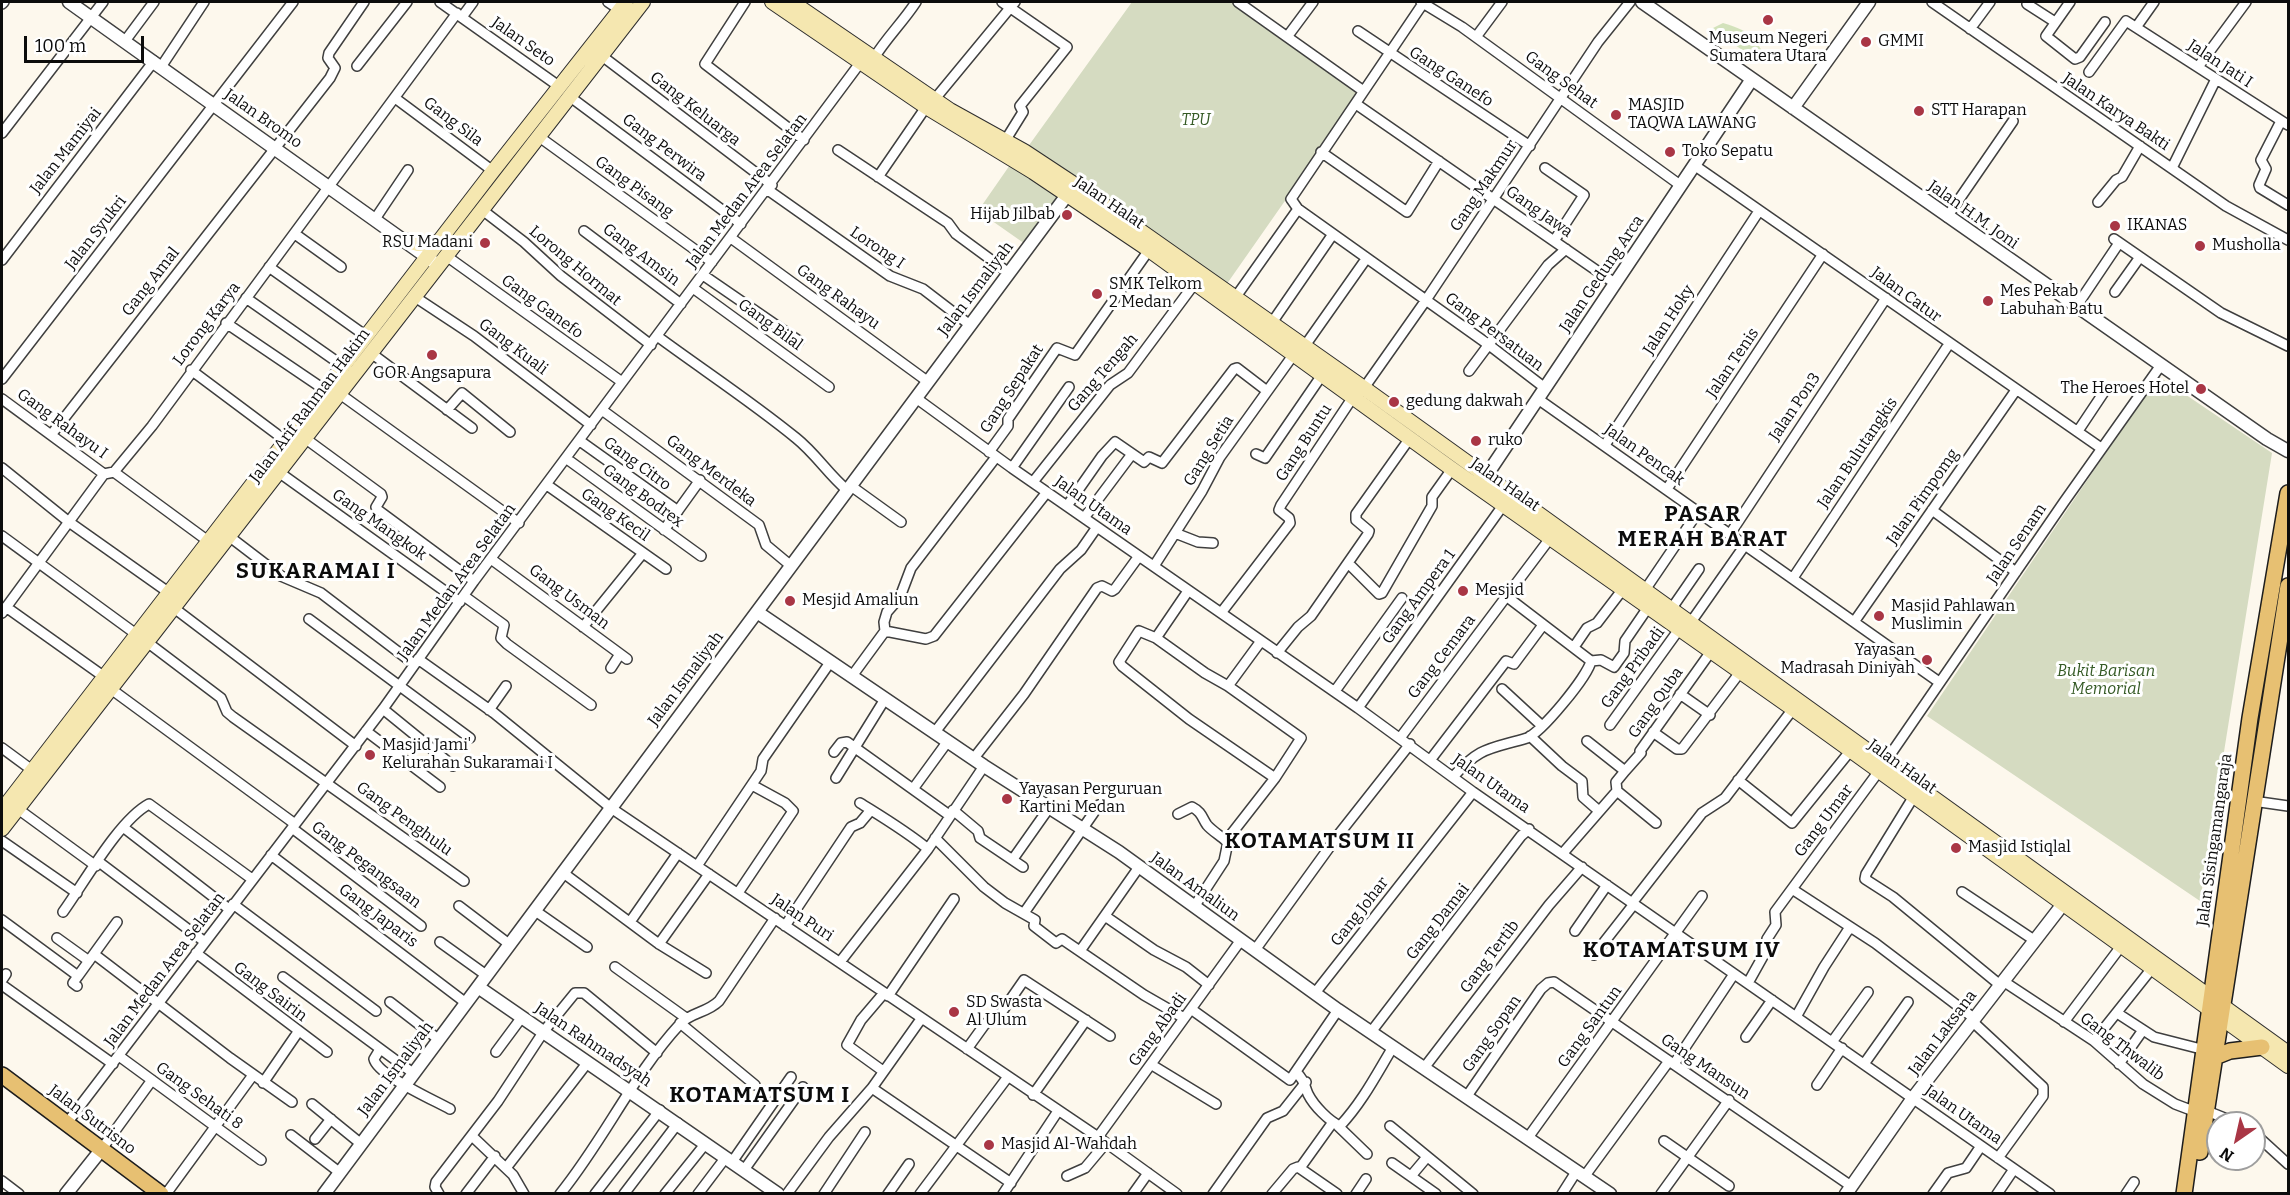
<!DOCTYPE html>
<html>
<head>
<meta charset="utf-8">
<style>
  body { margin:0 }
  #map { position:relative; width:2290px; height:1195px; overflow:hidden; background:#fdf8ed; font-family:Bitter,serif }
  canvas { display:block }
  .frame { position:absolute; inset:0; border:3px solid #0c0c0c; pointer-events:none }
  .north { position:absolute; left:2206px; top:1111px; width:60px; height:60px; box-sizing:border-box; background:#fff; border:2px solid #9e9e9e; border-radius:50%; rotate:214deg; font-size:16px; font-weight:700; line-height:24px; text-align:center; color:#0c0c0c }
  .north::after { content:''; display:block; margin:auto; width:21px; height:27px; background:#a93645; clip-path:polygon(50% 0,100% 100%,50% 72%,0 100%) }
  .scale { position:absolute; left:24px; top:36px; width:120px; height:27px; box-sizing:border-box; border:3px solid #0c0c0c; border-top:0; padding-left:8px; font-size:18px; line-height:21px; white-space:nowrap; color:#0c0c0c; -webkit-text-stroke:4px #fff; paint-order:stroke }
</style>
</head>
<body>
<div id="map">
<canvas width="2290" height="1195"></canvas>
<div class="frame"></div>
<div class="north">N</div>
<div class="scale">100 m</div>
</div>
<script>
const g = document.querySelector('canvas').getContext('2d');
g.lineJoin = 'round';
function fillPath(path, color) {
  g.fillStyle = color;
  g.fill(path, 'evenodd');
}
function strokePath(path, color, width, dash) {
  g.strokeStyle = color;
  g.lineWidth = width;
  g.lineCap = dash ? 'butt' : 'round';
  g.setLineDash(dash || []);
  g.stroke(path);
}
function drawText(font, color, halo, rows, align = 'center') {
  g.font = font + ' Bitter,serif';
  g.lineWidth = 6;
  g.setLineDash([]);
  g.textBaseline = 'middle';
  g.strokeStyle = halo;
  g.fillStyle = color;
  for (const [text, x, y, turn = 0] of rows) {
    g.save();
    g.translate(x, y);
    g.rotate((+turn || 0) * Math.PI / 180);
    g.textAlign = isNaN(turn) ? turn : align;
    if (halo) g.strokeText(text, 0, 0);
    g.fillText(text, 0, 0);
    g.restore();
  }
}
fillPath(new Path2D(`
  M 1723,23 C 1746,30 1752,34 1764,54 L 1762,63 L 1711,29 Z`), '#d3e2bb');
fillPath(new Path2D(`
  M 1132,2 L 1232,2 L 1355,87 L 1359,95 L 1224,288 L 1027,148 Z
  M 1012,162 L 1062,197 L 1028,246 L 978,211 Z
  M 2158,376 L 2272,453 L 2200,901 L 1927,716 Z`), '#d5dbc1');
const minor = new Path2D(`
  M 440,2 L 560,87
  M 608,2 L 620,10
  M 745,2 L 705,64 L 804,140
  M 1002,2 L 1067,47 L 1020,106 L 1023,112 L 1005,141
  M 1238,2 L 1362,90
  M 1421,2 L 1462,27 L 1680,185
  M 1424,2 L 1291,199 L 1298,209 L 1489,345 L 1545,388
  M 1932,2 L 2226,206 L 2288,240
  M 2070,2 L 2046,36 L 2075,59 L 2080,57 L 2105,22
  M 2,4 L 4,2
  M 2027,4 L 2055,22
  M 462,17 L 473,2
  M 2137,26 L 2154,2
  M 1970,29 L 1990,2
  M 1358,31 L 1530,146
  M 1287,37 L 1313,2
  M 1476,37 L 1502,2
  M 125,41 L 154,2
  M 602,56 L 772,185
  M 874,58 C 887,37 903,22 916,2
  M 357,66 L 407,2
  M 161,67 L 204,2
  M 2198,67 L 2246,2
  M 2089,72 L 2126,21 L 2288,125
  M 569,96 L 741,224
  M 395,98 L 493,171
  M 934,100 L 1015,2
  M 1356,104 L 1616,284
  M 2281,121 L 2261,160 L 2266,169 L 2259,185 L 2260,188 L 2288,205
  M 2,133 L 103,2
  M 538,136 L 712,262
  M 838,150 L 948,223 L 956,234 L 1009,273
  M 1321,152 L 1407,212 L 1439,161
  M 1694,165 L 2101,448
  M 1545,168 L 1584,195 L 1554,241
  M 2172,168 L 2216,79
  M 878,177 L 926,107
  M 768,190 L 890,276 L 923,289 L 970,325
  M 2098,202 L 2116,180 L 2122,177 L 2140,146
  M 481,209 L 524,242 L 561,276 L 651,345
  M 1947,217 L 2013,121
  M 375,219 L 408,170
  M 584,231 L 681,304
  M 295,234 L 341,267
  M 731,238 L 927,381
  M 2114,239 L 2221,313 L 2288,346
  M 445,255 L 622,382
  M 2,260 L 154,61
  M 269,267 L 366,336
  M 703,275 L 799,341
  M 693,288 L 829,387
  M 2115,292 L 2140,257
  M 415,297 L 474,336 L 591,425
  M 246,298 L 343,366
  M 1235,298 L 1298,209
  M 2076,307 L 2119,243
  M 226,323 L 325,390
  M 1271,324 L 1333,234
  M 657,336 C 703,370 752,402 796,438 C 816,454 828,474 847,490
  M 1304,347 L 1366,259
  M 371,353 L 472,428
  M 191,370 L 286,441
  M 1469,371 L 1548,265 L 1566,249
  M 2,379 L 293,2
  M 1364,388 L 1426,300 L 1598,42 L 1630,2
  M 340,394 L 519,523
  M 916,398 L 1012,468 L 1358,708 L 1473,792 L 2050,1194
  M 2,399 L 104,474
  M 1538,399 L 1939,682
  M 447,410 L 462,393 L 510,432
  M 602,410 L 759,525 L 766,545 L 790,565
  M 2078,431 L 2106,389
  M 51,435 L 330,78 L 335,68 L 328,58 L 329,53 L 364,2
  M 306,439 L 381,494 L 382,497 L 376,507 L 378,510 L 474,581
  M 580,441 L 678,511
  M 1605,445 L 1759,211
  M 989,452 L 1008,426 L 1008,419 L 1057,348 L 1075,355 L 1149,250
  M 1256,454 L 1265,458 L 1322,375
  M 567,459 L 701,556
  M 2,468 L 69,522 L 168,592 L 174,608 L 356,746
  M 1012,468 L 1069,387
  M 114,472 L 208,541
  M 280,473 L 460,602
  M 104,474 L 114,472 L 152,426 L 457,13
  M 1033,482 L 1110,385 L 1128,373 L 1195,283
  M 547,485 L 666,569
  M 851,486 L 901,522
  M 1667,489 L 1823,254
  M 1067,506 L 1102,456 L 1115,442 L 1144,462 L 1149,457 L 1162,463 L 1234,369 L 1237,368 L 1267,391
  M 1932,510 L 2016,572
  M 1084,518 L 1132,454
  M 664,530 L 700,480
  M 1175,533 L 1198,542 L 1213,543
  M 1730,534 L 1886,298
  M 2,536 L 136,634
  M 230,537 L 281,576 L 321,593 L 414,664
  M 491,559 L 627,659
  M 1348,563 L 1379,594 L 1382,593 L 1432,506 L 1432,497 L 1452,469
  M 1154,566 L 1202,491 L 1220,457 L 1294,354
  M 1793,578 L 1949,344
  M 1645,590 L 1698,512
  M 464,596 L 504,625 L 501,638 L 507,644 L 591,705
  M 1506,596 L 1591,661
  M 6,607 L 103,676
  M 1672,608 L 1699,569
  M 2,613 L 104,474
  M 1221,613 L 1290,523 L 1289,518 L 1279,510 L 1281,505 L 1353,397
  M 309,619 L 470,738
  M 1691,622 L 1745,545
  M 1854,622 L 2016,390
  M 583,627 L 643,553
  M 885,631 L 926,639 L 934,636 L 1047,492
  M 1156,638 L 1188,591
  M 147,642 L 221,698 L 227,712 L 233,717 L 464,881
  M 1574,647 L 1587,628 L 1597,623 L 1623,589
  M 1277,653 L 1298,627 L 1311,616 L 1368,534 L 1369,531 L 1356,520 L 1356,514 L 1410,438
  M 418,659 L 494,713 L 611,808 L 1098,1137 L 1177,1194
  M 1591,661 L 1601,660 L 1614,667 L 1624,653 L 1625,641 L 1649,606
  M 611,668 L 620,654
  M 852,676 L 885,631 L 884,622 L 887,612 L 900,597 L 911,568 L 996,457
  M 1228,686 L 1261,641
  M 111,689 L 295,824
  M 1502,689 L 1541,725
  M 1335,691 L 1402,598
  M 1680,694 L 1710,715
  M 1358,708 L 1504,504
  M 383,709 L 453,766
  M 489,710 L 506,686
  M 1610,725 L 1680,628
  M 366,731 L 440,787
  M 935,732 L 1060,569 L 1081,550 L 1097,527
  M 1653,732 L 1677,749 L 1682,749 L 1741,671
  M 1530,736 L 1562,766 L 1582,781 L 1583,797 L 1599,811
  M 1400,738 L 1551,537
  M 2,748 L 36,773
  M 834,752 L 841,743 L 847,742 L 949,815
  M 974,758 L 1024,694 L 1097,588 L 1102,586 L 1112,591 L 1115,589 L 1139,556
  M 1431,759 L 1506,661 L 1514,664 L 1543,625
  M 1625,771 L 1641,753 L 1640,751 L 1712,650
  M 1453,777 C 1480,746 1491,749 1527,738 C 1541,733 1588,676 1591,661
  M 836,778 L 885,699
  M 1738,780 L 1792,823 L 1851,750
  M 913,789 L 948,741
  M 1617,791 L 1656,823
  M 1914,796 L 1866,874 L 1865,879 L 1893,897 L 2000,985
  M 2253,801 L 2288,806
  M 860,803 C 884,818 906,831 928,849
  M 18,809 L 96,866
  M 953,810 L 978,831 L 980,838 L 1023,867
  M 1178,814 L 1192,807 C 1202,812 1202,818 1207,825 C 1212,831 1221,836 1226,841
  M 123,827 L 229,909
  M 292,828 L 421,926
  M 935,838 L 984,887 L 1005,903 L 1035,920 L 1034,926 L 1056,943 L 1062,939 L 1144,995 L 1184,1018
  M 2,841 L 77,893
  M 1563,853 L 1617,791 L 1616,782 L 1625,771 L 1587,741
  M 271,855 L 466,1003
  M 1013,859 L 1049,808
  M 99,862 L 205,942
  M 697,866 L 761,771 L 763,759 L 831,661
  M 562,872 L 659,944 L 706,973
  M 1792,889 L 1875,943 L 1975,1019
  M 1962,892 L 2034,940
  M 738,893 L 793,811 L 785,803 L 752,785
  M 1632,903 L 1702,813 L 1725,798 L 1793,709
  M 233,904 L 376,1011
  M 459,906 L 509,944
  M 1194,907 L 1224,861 L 1229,837 L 1275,778 L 1301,738 L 1228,686 L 1205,673 L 1156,638 L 1139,631 L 1119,662 L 1122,666 L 1189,719 L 1275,778
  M 534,910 L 587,947
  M 63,912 C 84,883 119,820 149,804 L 252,879
  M 1024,913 L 1099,805
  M 1105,916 L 1154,950 L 1186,967 L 1209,985
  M 2,920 L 78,976 L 117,922
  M 630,922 L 678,853
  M 785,926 L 851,827 L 860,823 L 871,810
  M 1575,931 L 1607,885
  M 57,938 L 89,961
  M 440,942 L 486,975
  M 659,944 L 709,874
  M 1255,950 L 1339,834 L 1410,744
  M 1080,951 L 1139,867
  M 196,953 L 327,1052
  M 94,954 L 230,1058 L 292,1102
  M 1594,955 L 1634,904
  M 840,962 L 928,849 L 984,766
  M 615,967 L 686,1018
  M 283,977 L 413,1073
  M 2,980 L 6,974
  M 2003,981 L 2094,1041 L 2143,1084 L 2175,1104 L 2196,1112
  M 1748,983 L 1767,949 L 1767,939 L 1776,925 L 1775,912 L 1879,771 L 2064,502 L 2161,365
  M 2,985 L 113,1064
  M 77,986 L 73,983 L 78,976
  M 1315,993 L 1473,792
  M 888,996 L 954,899
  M 390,1002 L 438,1039
  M 1191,1009 L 1290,1080 L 1338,1010
  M 2117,1013 L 2154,1037 L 2205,1050
  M 1796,1017 L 1824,967 L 1850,927
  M 921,1019 L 872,1088 L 1011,1183
  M 1973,1022 L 2043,1087 L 2043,1096 L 1998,1158
  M 2064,1022 L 2122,945
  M 680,1023 L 755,1085
  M 1371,1032 L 1521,836 L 1529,829
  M 1746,1037 L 1772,1000
  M 2094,1041 L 2153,967
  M 1832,1042 L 1868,992
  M 380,1049 L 374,1059 C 377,1075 434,1100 450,1109
  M 967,1049 L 985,1024 L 999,1016 L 1024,980 L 1110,1036
  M 496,1052 L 522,1017
  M 119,1056 L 261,1160
  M 1674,1064 L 1734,974
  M 1864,1064 L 1908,1002
  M 2119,1064 L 2143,1030
  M 1152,1065 L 1216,1104
  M 1424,1068 L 1549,905 L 1582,867
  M 883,1071 L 847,1045 L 861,1020 L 884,993
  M 1297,1073 C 1305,1081 1304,1085 1308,1094 C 1314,1106 1329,1121 1340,1126 C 1363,1101 1376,1075 1393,1047
  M 263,1083 L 298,1032
  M 1817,1085 L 1842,1048
  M 1033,1095 L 1086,1020
  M 1467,1096 L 1541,989 L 1548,983 L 1554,982 L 1851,1186
  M 312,1104 L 360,1143
  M 2207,1111 L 2237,1123
  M 67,1123 L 383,709 L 474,581 L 863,59
  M 1338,1126 L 1367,1154
  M 1390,1126 L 1473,1194
  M 2254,1133 L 2288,1164
  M 291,1135 L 339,1172
  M 472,1136 L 513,1175 L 524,1194
  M 1098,1137 L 1241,940
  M 315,1139 L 331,1119
  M 1527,1139 L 1702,896
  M 1664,1141 L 1729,1186
  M 101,1150 L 152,1080
  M 732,1162 L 791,1077
  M 1392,1163 L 1436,1194
  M 506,1168 L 588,1062
  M 1300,1168 L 1333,1122
  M 744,1170 L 803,1087
  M 1067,1176 L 1085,1168 L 1106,1143
  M 1411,1176 L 1427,1157
  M 1584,1177 L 1669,1061
  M 2,1181 L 19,1194
  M 166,1194 L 253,1075
  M 439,1194 L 435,1187 L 436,1182 L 498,1101 L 544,1031 L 575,993 L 584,993 L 657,1053
  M 466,1194 L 495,1156
  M 560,1194 C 604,1140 633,1075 680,1024 C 691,1012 707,1013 719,1001 L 775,918
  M 595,1194 L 660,1110
  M 624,1194 L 678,1123
  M 665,1194 L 706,1143
  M 698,1194 L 726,1157
  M 787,1194 L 829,1137 L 872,1088
  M 824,1194 L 865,1132
  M 888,1194 L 909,1164
  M 920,1194 L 1007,1078
  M 1003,1194 L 1058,1111
  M 1133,1194 L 1148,1173
  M 1213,1194 L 1267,1118 L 1283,1111 L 1306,1082
  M 1272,1194 L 1293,1169 L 1298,1167 L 1337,1194
  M 1356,1194 L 1366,1179
  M 1562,1194 L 1576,1172
  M 1661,1194 L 1729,1100
  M 1933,1194 L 1948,1173 L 1966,1168 L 1981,1146
  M 1997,1194 L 2014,1169
  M 2126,1194 L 2134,1182`);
const tertiary = new Path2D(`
  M 69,2 L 438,265
  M 1642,2 L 2267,439 L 2288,451
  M 1793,108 L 1869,2
  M 1482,482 L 1752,79
  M 757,612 L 984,766 L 1119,852 L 1338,1010 L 1610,1194
  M 478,987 L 778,1194
  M 66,1194 L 101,1150
  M 324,1194 L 1067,195
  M 1846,1194 L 1913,1098 L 2063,904`);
const secondary = new Path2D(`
  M 772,2 L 926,107 L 1033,172 L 1149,250 L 1452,469 L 1793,709 L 2288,1066
  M 792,2 L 950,110 L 1024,151 L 1074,184 L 1364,388 L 2288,1053
  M 405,240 L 418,244 L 438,242
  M 2,810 L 493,171 L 626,2
  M 2,829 L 643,2`);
const primary = new Path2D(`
  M 2215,1057 L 2230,1051 L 2262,1047
  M 2,1075 L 161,1194
  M 2200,1152 L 2288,586
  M 2184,1194 L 2250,718 L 2288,493`);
strokePath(minor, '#3f3f3f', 12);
strokePath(tertiary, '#3f3f3f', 15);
strokePath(secondary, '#2e2e2e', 16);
strokePath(primary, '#1d1d1d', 18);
strokePath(minor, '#fff', 9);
strokePath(tertiary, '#fff', 12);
strokePath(secondary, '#f5e7b0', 14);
strokePath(primary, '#e7c072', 15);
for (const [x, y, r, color] of [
  [1768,20,6,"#a93645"],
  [1866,42,6,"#a93645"],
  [1919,111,6,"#a93645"],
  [1616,115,6,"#a93645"],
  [1670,152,6,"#a93645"],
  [1067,215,6,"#a93645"],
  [2115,226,6,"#a93645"],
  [485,243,6,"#a93645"],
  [2200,246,6,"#a93645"],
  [1097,294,6,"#a93645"],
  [1988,301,6,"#a93645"],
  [432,355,6,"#a93645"],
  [2201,389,6,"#a93645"],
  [1394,402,6,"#a93645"],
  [1476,441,6,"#a93645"],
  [1463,591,6,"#a93645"],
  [790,601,6,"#a93645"],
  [1879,616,6,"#a93645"],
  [1927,660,6,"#a93645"],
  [370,755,6,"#a93645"],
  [1007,799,6,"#a93645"],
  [1956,848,6,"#a93645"],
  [954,1012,6,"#a93645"],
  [989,1145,6,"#a93645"]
]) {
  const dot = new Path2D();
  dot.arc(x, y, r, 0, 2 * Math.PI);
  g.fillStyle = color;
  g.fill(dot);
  strokePath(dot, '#fff', 2);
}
drawText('16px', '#0c0c0c', '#fff', [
  ["Museum Negeri",1768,39,"center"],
  ["Sumatera Utara",1768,57,"center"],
  ["GMMI",1878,42],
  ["MASJID",1628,106],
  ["TAQWA LAWANG",1628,124],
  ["STT Harapan",1931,111],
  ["Toko Sepatu",1682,152],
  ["Hijab Jilbab",1055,215,"right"],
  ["IKANAS",2127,226],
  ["RSU Madani",473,243,"right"],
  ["Musholla",2212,246],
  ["SMK Telkom",1109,285],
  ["2 Medan",1109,303],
  ["Mes Pekab",2000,292],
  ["Labuhan Batu",2000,310],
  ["GOR Angsapura",432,374,"center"],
  ["The Heroes Hotel",2189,389,"right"],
  ["gedung dakwah",1406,402],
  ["ruko",1488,441],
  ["Mesjid",1475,591],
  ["Mesjid Amaliun",802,601],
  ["Masjid Pahlawan",1891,607],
  ["Muslimin",1891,625],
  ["Yayasan",1915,651,"right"],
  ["Madrasah Diniyah",1915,669,"right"],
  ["Masjid Jami'",382,746],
  ["Kelurahan Sukaramai I",382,764],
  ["Yayasan Perguruan",1019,790],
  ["Kartini Medan",1019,808],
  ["Masjid Istiqlal",1968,848],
  ["SD Swasta",966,1003],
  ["Al Ulum",966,1021],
  ["Masjid Al-Wahdah",1001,1145]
], 'left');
drawText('16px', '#0c0c0c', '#fff', [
  ["Jalan Seto",523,42,35],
  ["Jalan Jati I",2220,64,33],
  ["Gang Ganefo",1451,77,33],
  ["Gang Sehat",1561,80,36],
  ["Gang Keluarga",695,109,38],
  ["Jalan Karya Bakti",2116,112,34],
  ["Jalan Bromo",263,119,35],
  ["Gang Sila",453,122,37],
  ["Gang Perwira",664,148,37],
  ["Jalan Mamiyai",66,151,-52],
  ["Gang Makmur",1484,186,-56],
  ["Gang Pisang",634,187,36],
  ["Jalan Medan Area Selatan",747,191,-53],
  ["Jalan Halat",1109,203,34],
  ["Gang Jawa",1539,212,35],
  ["Jalan H.M. Joni",1973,215,35],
  ["Jalan Syukri",96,233,-52],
  ["Lorong I",877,248,34],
  ["Gang Amsin",641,255,37],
  ["Lorong Hormat",575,266,40],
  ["Jalan Gedung Arca",1602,274,-56],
  ["Gang Amal",151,282,-52],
  ["Jalan Ismaliyah",976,289,-53],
  ["Jalan Catur",1906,295,36],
  ["Gang Rahayu",838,297,36],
  ["Gang Ganefo",542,307,36],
  ["Jalan Hoky",1669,320,-57],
  ["Lorong Karya",207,324,-53],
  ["Gang Bilal",770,325,36],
  ["Gang Persatuan",1494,332,37],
  ["Gang Kuali",513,347,37],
  ["Jalan Tenis",1733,363,-56],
  ["Gang Tengah",1103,373,-49],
  ["Gang Sepakat",1012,389,-57],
  ["Jalan Arif Rahman Hakim",310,406,-53],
  ["Jalan Pon3",1795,407,-56],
  ["Gang Rahayu I",62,424,36],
  ["Gang Buntu",1304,443,-57],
  ["Gang Setia",1209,451,-58],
  ["Jalan Bulutangkis",1858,453,-56],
  ["Jalan Pencak",1644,455,35],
  ["Gang Citro",637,464,36],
  ["Gang Merdeka",711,471,37],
  ["Jalan Halat",1505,485,35],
  ["Gang Bodrex",643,496,36],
  ["Jalan Pimpomg",1923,497,-55],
  ["Jalan Utama",1093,506,35],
  ["Gang Kecil",615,515,35],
  ["Gang Mangkok",379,525,35],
  ["Jalan Senam",2017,544,-56],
  ["Jalan Medan Area Selatan",457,582,-54],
  ["Gang Usman",569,597,37],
  ["Gang Ampera 1",1419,597,-54],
  ["Gang Cemara",1442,657,-53],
  ["Gang Pribadi",1633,668,-54],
  ["Jalan Ismaliyah",686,679,-53],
  ["Gang Quba",1656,703,-55],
  ["Jalan Halat",1902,767,36],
  ["Jalan Utama",1491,784,35],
  ["Gang Penghulu",404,819,36],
  ["Gang Umar",1824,821,-53],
  ["Jalan Sisingamangaraja",2215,840,-82],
  ["Gang Pegangsaan",366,865,37],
  ["Jalan Amaliun",1195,887,36],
  ["Gang Johar",1360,912,-52],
  ["Gang Japaris",378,916,37],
  ["Jalan Puri",802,918,34],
  ["Gang Damai",1438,922,-52],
  ["Gang Tertib",1490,957,-53],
  ["Jalan Medan Area Selatan",165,970,-53],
  ["Gang Sairin",270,992,37],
  ["Gang Santun",1590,1027,-54],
  ["Gang Abadi",1158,1030,-54],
  ["Jalan Laksana",1943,1033,-53],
  ["Gang Sopan",1492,1034,-55],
  ["Jalan Rahmadsyah",593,1045,34],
  ["Gang Thwalib",2122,1047,37],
  ["Gang Mansun",1705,1067,34],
  ["Jalan Ismaliyah",396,1069,-53],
  ["Gang Sehati 8",199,1096,36],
  ["Jalan Utama",1963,1115,35],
  ["Jalan Sutrisno",92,1120,37]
]);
drawText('italic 16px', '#355a25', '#fff', [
  ["TPU",1196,121],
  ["Bukit Barisan",2106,672],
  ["Memorial",2106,690]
]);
g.letterSpacing = '1.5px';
drawText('bold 22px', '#0c0c0c', '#fff', [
  ["PASAR",1703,515],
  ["MERAH BARAT",1703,540],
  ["SUKARAMAI I",316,572],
  ["KOTAMATSUM II",1320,842],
  ["KOTAMATSUM IV",1682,951],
  ["KOTAMATSUM I",760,1096]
]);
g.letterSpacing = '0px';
</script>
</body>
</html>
